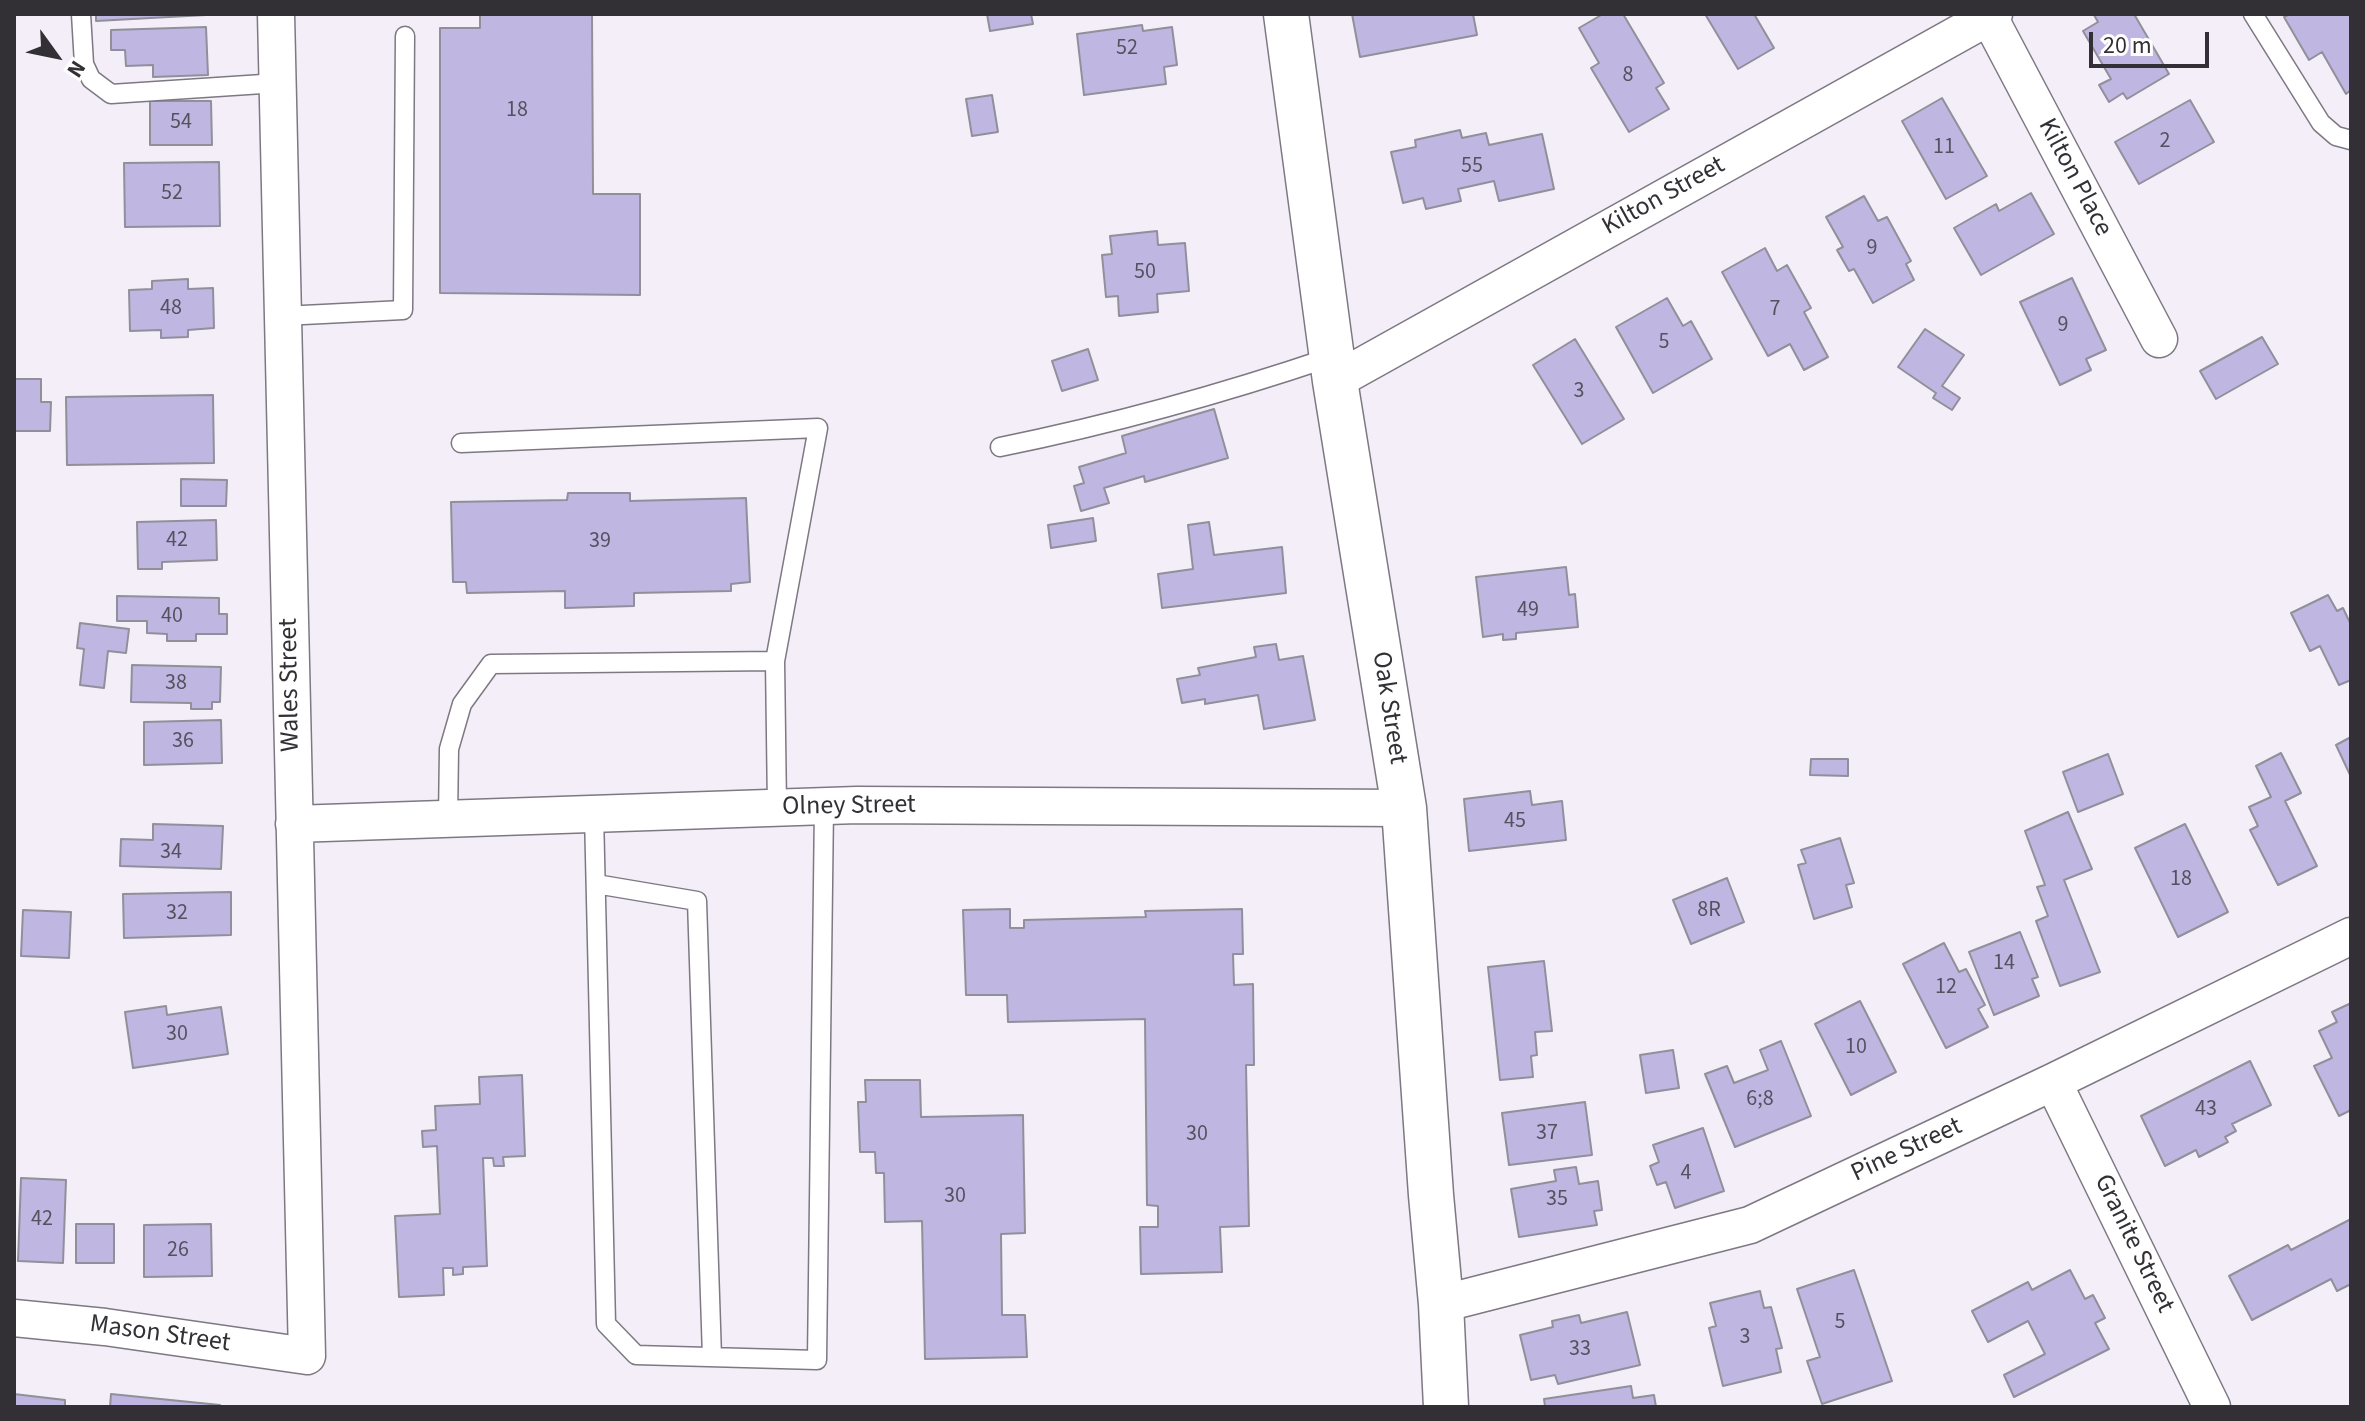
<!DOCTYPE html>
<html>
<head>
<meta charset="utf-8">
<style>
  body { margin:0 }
  #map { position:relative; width:2365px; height:1421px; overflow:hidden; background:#f4eef9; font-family:"Source Sans 3",sans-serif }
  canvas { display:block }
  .frame { position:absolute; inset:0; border:16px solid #323034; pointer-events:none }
  .north { position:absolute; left:16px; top:16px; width:80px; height:80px; -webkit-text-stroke:6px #fefefe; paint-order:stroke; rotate:123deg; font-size:22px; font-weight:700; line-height:32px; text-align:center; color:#323034 }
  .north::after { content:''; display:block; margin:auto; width:28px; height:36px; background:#323034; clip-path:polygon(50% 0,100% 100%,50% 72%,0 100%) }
  .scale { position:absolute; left:2089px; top:32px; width:120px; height:36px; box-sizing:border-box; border:4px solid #323034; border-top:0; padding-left:10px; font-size:24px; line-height:28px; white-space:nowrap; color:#323034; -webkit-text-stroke:6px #fefefe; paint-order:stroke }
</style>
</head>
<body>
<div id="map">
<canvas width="2365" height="1421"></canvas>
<div class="frame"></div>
<div class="north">N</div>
<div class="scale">20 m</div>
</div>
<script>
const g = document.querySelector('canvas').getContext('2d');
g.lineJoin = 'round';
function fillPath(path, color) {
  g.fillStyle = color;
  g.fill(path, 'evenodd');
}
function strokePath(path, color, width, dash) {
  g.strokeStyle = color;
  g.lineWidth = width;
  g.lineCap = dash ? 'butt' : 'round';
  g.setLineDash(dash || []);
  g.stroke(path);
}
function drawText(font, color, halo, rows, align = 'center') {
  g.font = font + ' "Source Sans 3",sans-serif';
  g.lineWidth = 6;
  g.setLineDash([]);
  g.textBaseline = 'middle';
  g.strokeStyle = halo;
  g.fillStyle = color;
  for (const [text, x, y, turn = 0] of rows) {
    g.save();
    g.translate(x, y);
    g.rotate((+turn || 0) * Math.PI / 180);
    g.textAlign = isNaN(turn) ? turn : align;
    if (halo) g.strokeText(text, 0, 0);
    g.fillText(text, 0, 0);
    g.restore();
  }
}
const building = new Path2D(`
  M 96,14 L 206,14 L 206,15 L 96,21 Z
  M 480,14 L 592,14 L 593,194 L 640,194 L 640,295 L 440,293 L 440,28 L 480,28 Z
  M 987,14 L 1031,14 L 1033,24 L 990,31 Z
  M 1352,14 L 1473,14 L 1477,35 L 1360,57 Z
  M 1603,14 L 1623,14 L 1664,83 L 1656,88 L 1669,109 L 1629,132 L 1591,68 L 1599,63 L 1579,28 Z
  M 1705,14 L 1754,14 L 1774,48 L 1738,69 Z
  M 2096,14 L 2134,14 L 2169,74 L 2127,99 L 2123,93 L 2109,102 L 2099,85 L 2111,79 L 2083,31 L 2098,22 L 2094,15 Z
  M 2290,14 L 2351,14 L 2351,90 L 2346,94 L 2322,52 L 2309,60 L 2284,17 Z
  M 1142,25 L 1143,31 L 1172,27 L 1177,65 L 1164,67 L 1166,84 L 1084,95 L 1077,34 Z
  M 206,27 L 208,75 L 153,77 L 153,65 L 126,66 L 125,50 L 111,50 L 111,30 Z
  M 992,95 L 998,132 L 972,136 L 966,99 Z
  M 1942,98 L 1987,176 L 1946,199 L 1902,121 Z
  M 2190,100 L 2214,142 L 2139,184 L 2115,142 Z
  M 150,101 L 211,101 L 212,145 L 150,145 Z
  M 1460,130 L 1462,138 L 1486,133 L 1489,145 L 1542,134 L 1554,189 L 1499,201 L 1494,181 L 1458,189 L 1461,201 L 1426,209 L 1423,198 L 1403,203 L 1391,152 L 1416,147 L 1415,140 Z
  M 219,162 L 220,226 L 125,227 L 124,163 Z
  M 2031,193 L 2054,234 L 1981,275 L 1954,228 L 1996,204 L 1999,211 Z
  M 1864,196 L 1878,221 L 1887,217 L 1911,261 L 1906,264 L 1914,280 L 1873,303 L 1854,269 L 1849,271 L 1837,250 L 1843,247 L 1826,217 Z
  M 1157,231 L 1158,245 L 1185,243 L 1189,291 L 1157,294 L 1158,312 L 1119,316 L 1118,296 L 1106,297 L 1102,255 L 1112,254 L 1110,236 Z
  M 1765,248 L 1777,271 L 1787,265 L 1811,308 L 1804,312 L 1828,357 L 1804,370 L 1790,344 L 1768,356 L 1722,272 Z
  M 2072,278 L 2106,350 L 2086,359 L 2091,370 L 2060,385 L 2020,302 Z
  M 188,279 L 188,289 L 213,288 L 214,328 L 188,330 L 188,337 L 161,338 L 161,330 L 130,331 L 129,290 L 152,289 L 152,281 Z
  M 1667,298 L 1683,326 L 1691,321 L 1712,359 L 1653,393 L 1616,327 Z
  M 1925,329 L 1964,355 L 1942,386 L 1960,398 L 1952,410 L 1933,398 L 1936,393 L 1898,367 Z
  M 2262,337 L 2278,364 L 2216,399 L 2200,371 Z
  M 1575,339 L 1624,419 L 1582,444 L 1533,365 Z
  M 1088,349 L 1098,380 L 1062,391 L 1052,361 Z
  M 14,379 L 41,379 L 41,402 L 51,402 L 50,431 L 14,431 Z
  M 213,395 L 214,463 L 67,465 L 66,397 Z
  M 1214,409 L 1228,458 L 1145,482 L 1144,476 L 1104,488 L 1109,503 L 1081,511 L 1074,486 L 1084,483 L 1079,467 L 1126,453 L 1122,436 Z
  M 181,479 L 227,480 L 226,506 L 181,506 Z
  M 568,493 L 630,493 L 630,501 L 746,498 L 750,582 L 731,584 L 731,591 L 634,593 L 634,606 L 565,608 L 565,591 L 467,593 L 466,582 L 453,582 L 451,502 L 567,500 Z
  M 1093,518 L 1096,541 L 1051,548 L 1048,525 Z
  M 216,520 L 217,560 L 162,562 L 162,569 L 138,569 L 137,522 Z
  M 1209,522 L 1214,555 L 1282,547 L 1286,593 L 1162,608 L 1158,574 L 1193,569 L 1188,525 Z
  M 1566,567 L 1569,595 L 1575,594 L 1578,627 L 1516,633 L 1516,639 L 1503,640 L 1503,634 L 1483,637 L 1476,577 Z
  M 2328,595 L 2337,611 L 2343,608 L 2351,625 L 2351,680 L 2339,685 L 2320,646 L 2310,651 L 2291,613 Z
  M 117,596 L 219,598 L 219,614 L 227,614 L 227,634 L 196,634 L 196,641 L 167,641 L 167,634 L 147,633 L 147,621 L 117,621 Z
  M 80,623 L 129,629 L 126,653 L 108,651 L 104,688 L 80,685 L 84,649 L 77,648 Z
  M 1276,644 L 1279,660 L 1303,656 L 1315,720 L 1264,729 L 1258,695 L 1205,704 L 1205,699 L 1182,703 L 1177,679 L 1200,675 L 1198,668 L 1256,657 L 1254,647 Z
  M 132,665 L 221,667 L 220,702 L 212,702 L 212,709 L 191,709 L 191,703 L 131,702 Z
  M 221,720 L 222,763 L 144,765 L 144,722 Z
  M 2351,737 L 2351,777 L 2336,745 Z
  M 2281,753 L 2301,793 L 2285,801 L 2317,866 L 2278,885 L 2250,830 L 2258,826 L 2249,807 L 2271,797 L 2256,766 Z
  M 2108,754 L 2123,794 L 2078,812 L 2063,772 Z
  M 1811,759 L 1848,759 L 1848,776 L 1810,775 Z
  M 1530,791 L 1532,805 L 1562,801 L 1566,840 L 1469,851 L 1464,799 Z
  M 2068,812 L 2092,869 L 2064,880 L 2100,972 L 2060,986 L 2036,921 L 2048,916 L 2037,887 L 2045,885 L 2025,831 Z
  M 153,824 L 223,826 L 221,869 L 120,866 L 121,839 L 153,840 Z
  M 2185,824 L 2228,912 L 2178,937 L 2135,848 Z
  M 1840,838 L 1854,883 L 1846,885 L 1852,907 L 1814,919 L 1798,865 L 1806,863 L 1801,850 Z
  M 1727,878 L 1744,922 L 1691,944 L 1673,900 Z
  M 231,892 L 231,935 L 124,938 L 123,894 Z
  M 1010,909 L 1010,928 L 1024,928 L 1024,920 L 1146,917 L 1145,911 L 1242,909 L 1243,954 L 1233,954 L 1234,985 L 1253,984 L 1254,1065 L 1246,1065 L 1249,1226 L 1220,1227 L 1222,1272 L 1141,1274 L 1140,1227 L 1158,1227 L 1158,1206 L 1147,1205 L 1145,1019 L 1008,1022 L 1007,995 L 966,995 L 963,910 Z
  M 23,910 L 71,912 L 69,958 L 21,956 Z
  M 2020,932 L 2038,977 L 2032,979 L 2039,996 L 1994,1015 L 1969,952 Z
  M 1944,943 L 1959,972 L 1966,969 L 1985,1005 L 1978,1009 L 1988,1027 L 1946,1048 L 1903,964 Z
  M 1544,961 L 1552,1031 L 1535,1032 L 1537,1055 L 1531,1056 L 1533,1077 L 1500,1080 L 1488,967 Z
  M 1860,1001 L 1896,1072 L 1851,1095 L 1815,1024 Z
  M 2349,1004 L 2351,1008 L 2351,1110 L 2339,1116 L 2314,1066 L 2332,1058 L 2319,1031 L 2337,1022 L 2332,1012 Z
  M 166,1006 L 167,1015 L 221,1007 L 228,1054 L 133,1068 L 125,1012 Z
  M 1781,1041 L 1811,1116 L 1735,1147 L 1705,1074 L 1727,1066 L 1734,1083 L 1768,1070 L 1760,1050 Z
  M 1673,1050 L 1679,1088 L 1646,1093 L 1640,1055 Z
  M 2250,1061 L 2271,1105 L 2232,1124 L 2236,1131 L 2225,1137 L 2228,1142 L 2199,1157 L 2196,1150 L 2165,1166 L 2141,1116 Z
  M 522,1075 L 525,1156 L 503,1157 L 504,1166 L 494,1166 L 493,1158 L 483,1158 L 487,1266 L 463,1267 L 463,1274 L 453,1275 L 453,1268 L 443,1268 L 444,1295 L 399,1297 L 395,1216 L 440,1214 L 437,1146 L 423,1147 L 422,1131 L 436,1130 L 435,1106 L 480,1104 L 479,1077 Z
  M 865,1080 L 920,1080 L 921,1117 L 1023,1115 L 1025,1233 L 1001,1234 L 1002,1315 L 1025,1315 L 1027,1357 L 925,1359 L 922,1221 L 885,1222 L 884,1173 L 876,1173 L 875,1152 L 860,1152 L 858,1102 L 866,1102 Z
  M 1585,1102 L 1592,1155 L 1509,1165 L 1502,1113 Z
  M 1703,1128 L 1724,1191 L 1675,1208 L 1666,1182 L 1657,1185 L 1650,1166 L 1659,1162 L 1653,1145 Z
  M 1576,1167 L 1579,1184 L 1598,1181 L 1602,1210 L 1594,1211 L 1597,1225 L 1519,1237 L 1511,1189 L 1556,1181 L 1554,1170 Z
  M 21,1178 L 66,1180 L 63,1263 L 18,1261 Z
  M 2351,1219 L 2351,1284 L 2337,1291 L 2331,1279 L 2252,1320 L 2229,1276 L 2288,1245 L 2291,1250 Z
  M 76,1224 L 114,1224 L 114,1263 L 76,1263 Z
  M 211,1224 L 212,1276 L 144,1277 L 144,1225 Z
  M 1854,1270 L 1892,1381 L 1822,1404 L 1807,1361 L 1820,1357 L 1797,1289 Z
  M 2070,1270 L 2085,1299 L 2093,1295 L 2105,1318 L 2095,1323 L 2109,1349 L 2014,1397 L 2004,1375 L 2045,1354 L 2028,1321 L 1988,1342 L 1972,1311 L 2028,1282 L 2032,1290 Z
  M 1760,1291 L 1764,1308 L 1771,1307 L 1782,1348 L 1776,1349 L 1781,1372 L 1723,1386 L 1709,1328 L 1716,1326 L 1710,1303 Z
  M 1627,1312 L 1640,1365 L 1558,1384 L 1555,1375 L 1531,1380 L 1520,1335 L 1553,1327 L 1552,1321 L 1579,1315 L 1581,1323 Z
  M 1631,1386 L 1633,1398 L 1654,1395 L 1656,1407 L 1536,1407 L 1545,1406 L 1544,1399 Z
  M 14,1394 L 65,1400 L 65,1407 L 14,1407 Z
  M 111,1394 L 220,1405 L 220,1407 L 110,1407 Z`);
fillPath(building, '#bfb7e1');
strokePath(building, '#918f9a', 2);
const lane = new Path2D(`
  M 81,14 L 84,64 L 91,79 L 111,94 L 278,83
  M 2253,14 L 2321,123 L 2336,136 L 2351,140
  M 283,316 L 403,310 L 405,36
  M 461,443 L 818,428 L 775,661 L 777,808
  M 1000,447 C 1113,424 1222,394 1331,357
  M 594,814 L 606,1324 L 636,1355 L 817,1360 L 824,806
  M 448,819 L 449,749 L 462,704 L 491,664 L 775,661
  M 596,884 L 697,901 L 712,1357`);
const street = new Path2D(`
  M 1989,17 L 2159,339
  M 1335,381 L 1994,14
  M 294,824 L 857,805 L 1404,808
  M 2053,1082 L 2212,1407
  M 1441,1304 L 1750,1225 L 2053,1082 L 2351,936
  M 14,1318 L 105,1327 L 307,1356 L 276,14`);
const secondary = new Path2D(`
  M 1286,14 L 1335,381 L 1404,808 L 1431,1195 L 1441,1304 L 1446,1407`);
strokePath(lane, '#7d7882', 21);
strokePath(street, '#7d7882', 39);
strokePath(secondary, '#7d7882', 47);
strokePath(lane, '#fff', 18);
strokePath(street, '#fff', 36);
strokePath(secondary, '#fff', 44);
drawText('22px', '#55525f', null, [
  ["52",1127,49],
  ["8",1628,76],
  ["18",517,111],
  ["54",181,123],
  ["2",2165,142],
  ["11",1944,148],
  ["55",1472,167],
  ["52",172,194],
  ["9",1872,249],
  ["50",1145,273],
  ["48",171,309],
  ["7",1775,310],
  ["9",2063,326],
  ["5",1664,343],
  ["3",1579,392],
  ["42",177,541],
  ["39",600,542],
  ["49",1528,611],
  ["40",172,617],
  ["38",176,684],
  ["36",183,742],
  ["45",1515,822],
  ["34",171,853],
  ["18",2181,880],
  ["8R",1709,911],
  ["32",177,914],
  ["14",2004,964],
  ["12",1946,988],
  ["30",177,1035],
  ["10",1856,1048],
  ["6;8",1760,1100],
  ["43",2206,1110],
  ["37",1547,1134],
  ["30",1197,1135],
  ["4",1686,1174],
  ["30",955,1197],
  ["35",1557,1200],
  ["42",42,1220],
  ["26",178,1251],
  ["5",1840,1323],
  ["3",1745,1338],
  ["33",1580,1350]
]);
drawText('26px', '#323034', '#fefefe', [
  ["Kilton Place",2074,178,62],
  ["Kilton Street",1664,197,-29],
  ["Wales Street",291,685,-91],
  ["Oak Street",1388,708,81],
  ["Olney Street",849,807,-1],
  ["Pine Street",1907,1151,-25],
  ["Granite Street",2133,1244,64],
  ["Mason Street",160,1335,8]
]);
</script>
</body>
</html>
